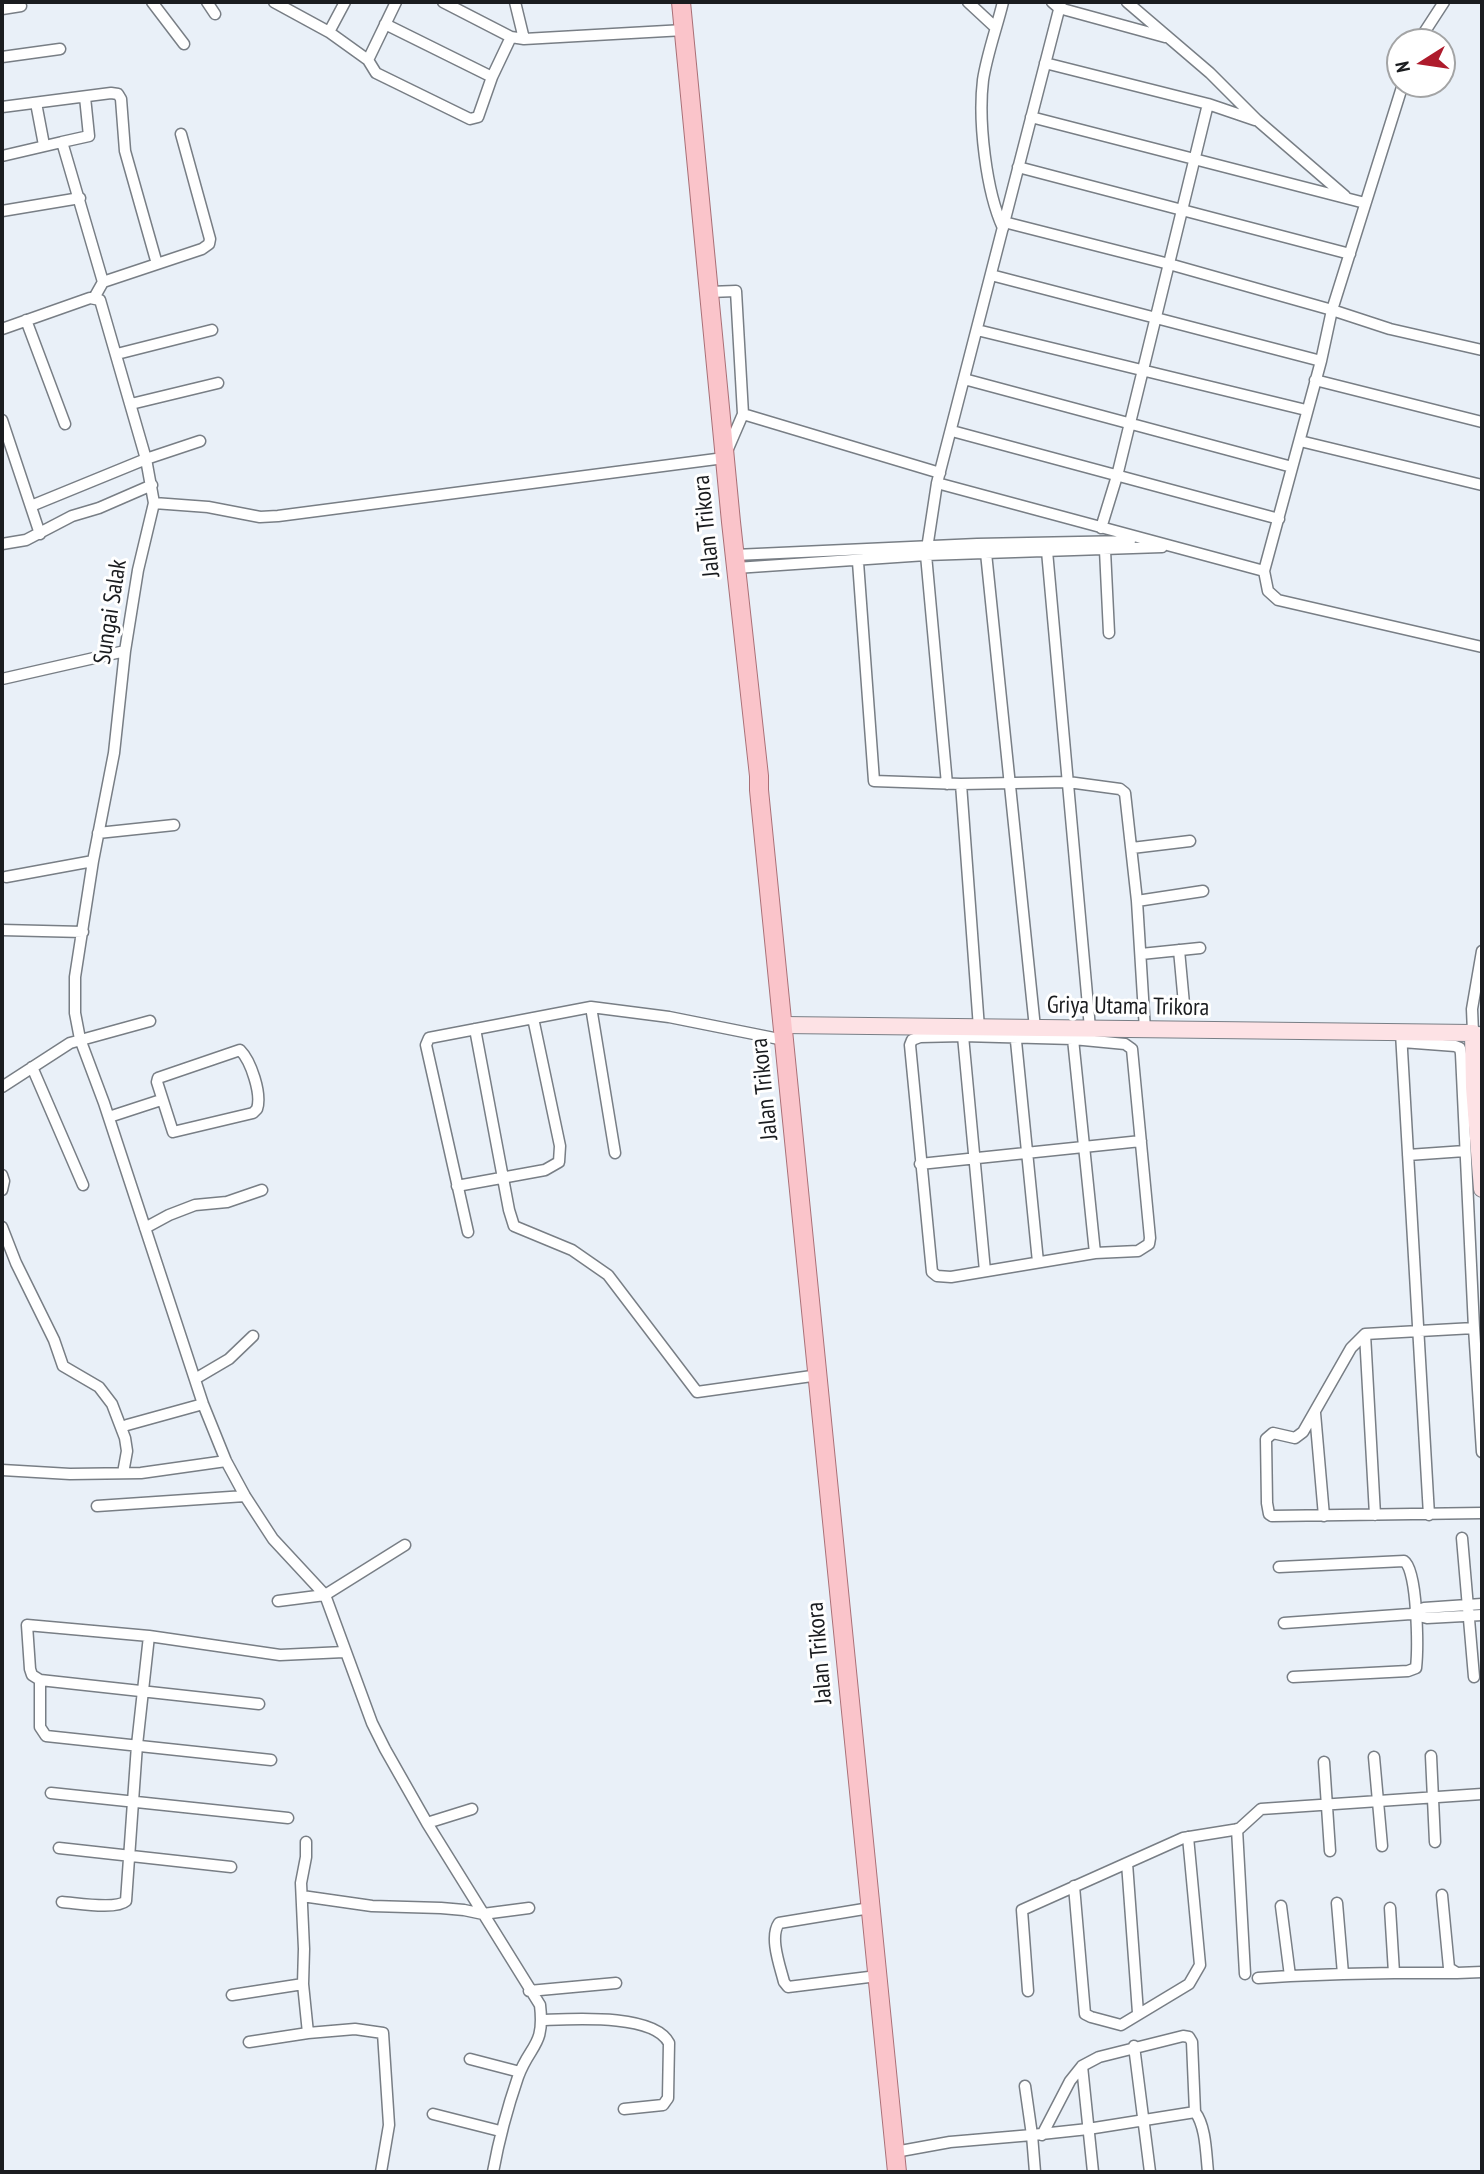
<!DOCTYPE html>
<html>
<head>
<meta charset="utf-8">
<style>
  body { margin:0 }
  #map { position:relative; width:1484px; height:2174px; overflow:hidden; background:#e9f0f8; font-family:"PT Sans Narrow",sans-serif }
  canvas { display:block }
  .frame { position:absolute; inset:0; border:4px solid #1a1c1f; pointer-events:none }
  .north { position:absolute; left:1386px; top:28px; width:70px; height:70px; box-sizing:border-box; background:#fff; border:2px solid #a3a4a5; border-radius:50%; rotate:258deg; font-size:19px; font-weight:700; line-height:28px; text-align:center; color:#1a1c1f }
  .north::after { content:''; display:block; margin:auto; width:24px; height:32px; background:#ae1b2c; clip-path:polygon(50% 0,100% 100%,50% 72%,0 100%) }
</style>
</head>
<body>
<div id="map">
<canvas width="1484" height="2174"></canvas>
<div class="frame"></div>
<div class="north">N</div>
</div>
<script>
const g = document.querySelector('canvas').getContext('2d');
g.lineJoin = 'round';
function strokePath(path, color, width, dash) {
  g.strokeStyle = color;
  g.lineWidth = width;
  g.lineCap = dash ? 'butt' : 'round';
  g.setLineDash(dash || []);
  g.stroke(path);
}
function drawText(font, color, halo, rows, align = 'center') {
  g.font = font + ' "PT Sans Narrow",sans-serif';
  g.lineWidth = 6;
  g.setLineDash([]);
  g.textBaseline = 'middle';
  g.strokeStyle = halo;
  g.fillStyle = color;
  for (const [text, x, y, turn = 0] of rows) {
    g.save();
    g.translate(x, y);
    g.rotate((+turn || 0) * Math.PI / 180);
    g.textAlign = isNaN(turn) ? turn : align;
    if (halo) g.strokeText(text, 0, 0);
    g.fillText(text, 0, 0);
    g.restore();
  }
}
const street = new Path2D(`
  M 152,2 L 184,44
  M 207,2 L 215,14
  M 274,2 L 329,32 L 368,60 L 376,73 L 470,119 L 478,117 L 492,77 L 511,37 L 524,39 L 684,30
  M 443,2 L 511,37
  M 515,2 L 524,39
  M 968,2 L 996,28
  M 1052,2 L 1059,8 L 1165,37
  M 1127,2 L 1210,73 L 1257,120 L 1345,196
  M 2,9 L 21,6
  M 385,24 L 492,77
  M 329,32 L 345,2
  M 1418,42 L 1444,2
  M 2,57 L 60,49
  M 368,60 L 396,2
  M 1045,63 L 1208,104 L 1255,120
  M 36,103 L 44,145
  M 2,107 L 111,93 L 118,94 L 121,99 L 125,151 L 157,264 L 103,282 L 94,298
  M 1031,117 L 1365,203
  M 62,142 L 89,136 L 85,97
  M 2,156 L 62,142 L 103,282
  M 1018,167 L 1350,254
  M 2,211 L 80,198
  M 1004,222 L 1169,264 L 1332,310 L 1390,329 L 1482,350
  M 1003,228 C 986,191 978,121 983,80 C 987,54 997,27 1003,2
  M 157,264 L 202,249 L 209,244 L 210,239 L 181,134
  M 991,275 L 1321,361
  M 709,292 L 736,291 L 743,414 L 940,473
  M 26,320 L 65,424
  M 2,329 L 90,298 L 100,300 L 146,459 L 154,503 L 138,570 L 125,651 L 114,753 L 93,861 L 75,977 L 75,1013 L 80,1039 L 104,1103 L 203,1404 L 226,1461 L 245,1496 L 273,1539 L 325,1595 L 372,1723 L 385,1749 L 427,1823 L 540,2005 C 545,2047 530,2044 518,2077 C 507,2109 499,2139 493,2172
  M 977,330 L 1306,410
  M 117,354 L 212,330
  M 964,379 L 1292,467
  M 1315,380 L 1482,422
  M 131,404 L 218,383
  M 2,420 L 40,534
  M 952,431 L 1279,519
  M 1300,441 L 1482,485
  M 937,483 L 1264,571 L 1321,361 L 1332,310 L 1403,84
  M 154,503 L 208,507 L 260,517 L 278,516 L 724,458 L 743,414
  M 31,506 L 146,459 L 200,441
  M 1101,528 L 1117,476 L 1208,104
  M 2,544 L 26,540 L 72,516 L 99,508 L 152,485
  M 1105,550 L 1109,633
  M 1047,551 L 1090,1028
  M 986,553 L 1035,1028
  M 735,555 L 977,544 L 1130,541
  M 858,562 L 874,781 L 961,784 L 1068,782 L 1120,789 L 1125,793 L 1137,901 L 1145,1030
  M 736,568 L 926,555 L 1162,547
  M 1264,571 L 1268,591 L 1278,600 L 1482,647
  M 2,679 L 125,651
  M 947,784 L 926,555 L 937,483 L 1061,2
  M 961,784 L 979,1028
  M 98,833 L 174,825
  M 1132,848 L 1190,841
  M 6,877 L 93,861
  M 1137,901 L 1203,891
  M 2,930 L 83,932
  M 1482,951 L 1472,1009 L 1473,1033 L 1482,1032
  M 1141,954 L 1200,948
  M 1173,1004 L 1184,1004 L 1179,950
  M 591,1007 L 615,1153
  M 475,1029 L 509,1210 L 514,1226 L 572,1250 L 608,1275 L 697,1392 L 819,1375
  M 1015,1031 L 1038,1262
  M 1401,1033 L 1429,1515
  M 963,1036 L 1073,1039 L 1125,1044 L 1132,1049 L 1150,1238 L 1149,1244 L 1138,1251 L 1095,1253 L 951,1277 L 937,1276 L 932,1272 L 910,1045 L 912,1040 L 920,1037 Z
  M 963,1036 L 985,1271
  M 1073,1039 L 1095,1253
  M 1402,1042 L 1455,1046 L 1460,1048 L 1461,1054 L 1474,1328 L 1482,1452
  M 240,1050 C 251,1061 262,1094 257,1109 L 253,1113 L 173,1132 L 157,1082 L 158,1078 Z
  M 32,1067 L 83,1185
  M 2,1087 L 70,1043 L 150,1021
  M 109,1117 L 161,1100
  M 1408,1155 L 1465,1151
  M 920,1164 L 1141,1141
  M 2,1175 L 4,1181 L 2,1190
  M 457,1186 L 545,1170 L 559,1162 L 560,1146 L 533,1018
  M 2,1227 L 16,1263 L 54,1340 L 63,1366 L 99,1387 L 112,1404 L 125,1438 L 127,1451 L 123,1473
  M 145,1228 L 169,1215 L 195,1205 L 227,1202 L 262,1190
  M 468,1232 L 426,1045 L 429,1038 L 591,1007 L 669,1017 L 784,1040
  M 1474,1328 L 1365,1334 L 1351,1348 L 1303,1432 L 1295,1438 L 1273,1433 L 1266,1439 L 1267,1503 L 1269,1514 L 1272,1516 L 1482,1513
  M 1365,1334 L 1375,1515
  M 195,1379 L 229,1359 L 253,1336
  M 1315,1413 L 1324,1516
  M 127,1425 L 203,1404
  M 2,1470 L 70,1474 L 141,1473 L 226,1461
  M 97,1506 L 245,1496
  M 1462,1538 L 1474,1677
  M 1279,1567 L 1404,1561 C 1418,1570 1418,1650 1416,1668 L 1408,1671 L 1293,1677
  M 278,1601 L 325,1595 L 405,1545
  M 1411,1614 L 1427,1618 L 1482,1615
  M 1284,1623 L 1411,1614 L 1424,1608 L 1482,1604
  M 40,1680 L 40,1727 L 46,1736 L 271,1760
  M 259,1704 L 40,1680 L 32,1675 L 30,1669 L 27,1625 L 149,1636 L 280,1655 L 344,1652
  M 1431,1756 L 1435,1842
  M 1374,1757 L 1382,1846
  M 1324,1762 L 1330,1851
  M 51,1793 L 288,1818
  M 427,1823 L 472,1809
  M 1237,1829 L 1245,1974
  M 306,1842 L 306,1857 L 301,1883 L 304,1949 L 303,1984 L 308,2033 L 355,2029 L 383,2033 L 389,2125 L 381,2172
  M 59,1848 L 231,1867
  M 1127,1863 L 1138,2013
  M 1074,1886 L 1085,2014 L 1091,2017 L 1121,2025 L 1189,1984 L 1200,1965 L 1188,1837
  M 1442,1895 L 1449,1968 L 1457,1973 L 1482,1972
  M 302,1896 L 372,1906 L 441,1908 L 464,1910 L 483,1914 L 529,1908
  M 62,1902 C 77,1903 116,1910 126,1901 L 137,1745 L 149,1636
  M 1337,1903 L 1343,1974 L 1394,1973
  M 1281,1906 L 1290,1976 L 1343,1974
  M 870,1908 L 779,1923 C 769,1937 780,1966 784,1982 L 788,1987 L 877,1976
  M 1390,1908 L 1394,1973 L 1457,1973
  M 1258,1978 L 1290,1976
  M 529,1991 L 616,1983
  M 1028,1991 L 1022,1910 L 1183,1838 L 1239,1829 L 1261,1809 L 1482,1794
  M 232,1995 L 303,1984
  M 542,2020 C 571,2019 654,2013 669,2043 L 668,2098 L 663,2105 L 624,2109
  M 249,2042 L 308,2033
  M 1134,2046 L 1150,2172
  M 470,2059 L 520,2072
  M 1082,2066 L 1093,2172
  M 1025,2086 L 1032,2135 L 1088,2129 L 1195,2112 C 1206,2126 1206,2154 1208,2172
  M 433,2114 L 500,2131
  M 1042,2135 L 1070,2081 L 1082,2066 L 1099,2057 L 1183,2036 L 1189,2037 L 1192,2042 L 1195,2112
  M 895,2152 L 950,2142 L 1032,2135 L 1035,2172`);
const secondary = new Path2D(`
  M 783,1025 L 1473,1033 L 1474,1087 L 1482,1189`);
const primary = new Path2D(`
  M 681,2 L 731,522 L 759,776 L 759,790 L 897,2172`);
strokePath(street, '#787e85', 13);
strokePath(secondary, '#787e85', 18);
strokePath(primary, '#aa7077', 20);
strokePath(street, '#fff', 10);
strokePath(secondary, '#fde2e5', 16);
strokePath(primary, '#fac4ca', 18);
drawText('24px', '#1a1c1f', '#fff', [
  ["Jalan Trikora",707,526,-96],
  ["Sungai Salak",111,612,-81],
  ["Griya Utama Trikora",1128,1007,1],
  ["Jalan Trikora",765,1089,-96],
  ["Jalan Trikora",820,1653,-95]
]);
</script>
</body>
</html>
